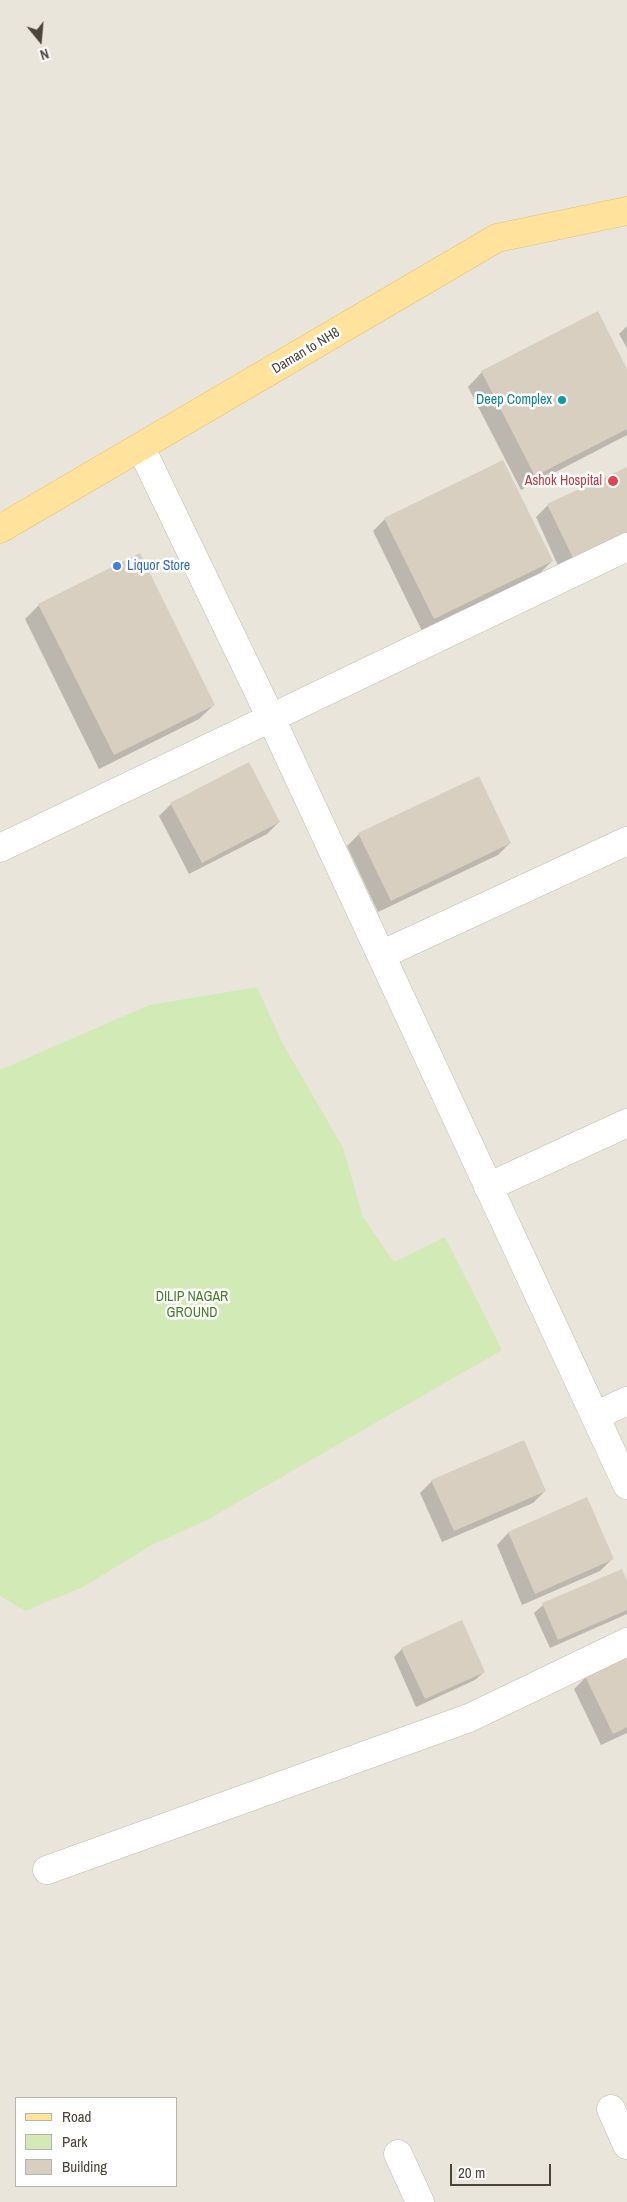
<!DOCTYPE html>
<html>
<head>
<meta charset="utf-8">
<style>
  body { margin:0 }
  #map { position:relative; width:627px; height:2202px; overflow:hidden; background:#f6f3ec; font-family:"Archivo Narrow",sans-serif }
  canvas { display:block }
  .legend { position:absolute; left:15px; top:2097px; width:162px; height:90px; box-sizing:border-box; background:#fff; border:1px solid #b7b4b0; margin:0; padding:6px 9px; list-style:none; font-size:15px; color:#4b4439 }
  .legend li { display:flex; align-items:center; gap:10px; height:25px }
  .legend b { width:25px; border:1px solid #b7b4b0 }
  .north { position:absolute; left:15px; top:15px; width:50px; height:50px; -webkit-text-stroke:4px #fff; paint-order:stroke; rotate:163deg; font-size:14px; font-weight:700; line-height:20px; text-align:center; color:#4b4439 }
  .north::after { content:''; display:block; margin:auto; width:18px; height:22px; background:#4b4439; clip-path:polygon(50% 0,100% 100%,50% 72%,0 100%) }
  .scale { position:absolute; left:450px; top:2164px; width:101px; height:22px; box-sizing:border-box; border:2px solid #4b4439; border-top:0; padding-left:6px; font-size:15px; line-height:18px; white-space:nowrap; color:#4b4439; -webkit-text-stroke:4px #fff; paint-order:stroke }
</style>
</head>
<body>
<div id="map">
<canvas width="627" height="2202"></canvas>
<ul class="legend">
<li><b style="height:6px;background:#ffe39c"></b>Road</li>
<li><b style="height:14px;background:#d2eab5"></b>Park</li>
<li><b style="height:14px;background:#d8cfc1"></b>Building</li>
</ul>
<div class="north">N</div>
<div class="scale">20 m</div>
</div>
<script>
const g = document.querySelector('canvas').getContext('2d');
g.lineJoin = 'round';
function fillPath(path, color) {
  g.fillStyle = color;
  g.fill(path, 'evenodd');
}
function strokePath(path, color, width, dash) {
  g.strokeStyle = color;
  g.lineWidth = width;
  g.lineCap = dash ? 'butt' : 'round';
  g.setLineDash(dash || []);
  g.stroke(path);
}
function drawText(font, color, halo, rows, align = 'center') {
  g.font = font + ' "Archivo Narrow",sans-serif';
  g.lineWidth = 5;
  g.setLineDash([]);
  g.textBaseline = 'middle';
  g.strokeStyle = halo;
  g.fillStyle = color;
  for (const [text, x, y, turn = 0] of rows) {
    g.save();
    g.translate(x, y);
    g.rotate((+turn || 0) * Math.PI / 180);
    g.textAlign = isNaN(turn) ? turn : align;
    if (halo) g.strokeText(text, 0, 0);
    g.fillText(text, 0, 0);
    g.restore();
  }
}
fillPath(new Path2D(`
  M 0,0 L 627,0 L 627,2202 L 0,2202 ZM 16,2098 L 176,2098 L 176,2186 L 16,2186 Z`), '#eae5da');
fillPath(new Path2D(`
  M 257,987 L 282,1042 L 343,1148 L 363,1217 L 394,1262 L 445,1237 L 502,1350 L 207,1520 L 150,1546 L 83,1587 L 25,1611 L 0,1596 L 0,1070 L 149,1005 Z`), '#d2eab5');
fillPath(new Path2D(`
  M 627,326 L 627,348 L 619,334 Z
  M 627,371 L 627,435 L 521,490 L 468,387 L 482,372 Z
  M 627,468 L 627,538 L 560,570 L 536,517 L 548,505 Z
  M 385,519 L 552,561 L 540,573 L 422,631 L 373,531 Z
  M 39,605 L 214,705 L 199,719 L 99,769 L 25,619 Z
  M 171,804 L 279,822 L 267,834 L 189,874 L 159,816 Z
  M 359,834 L 510,843 L 498,855 L 378,912 L 347,846 Z
  M 432,1481 L 545,1491 L 533,1503 L 442,1542 L 420,1493 Z
  M 508,1533 L 612,1559 L 600,1571 L 522,1605 L 497,1545 Z
  M 627,1584 L 627,1614 L 550,1648 L 534,1613 L 543,1605 Z
  M 402,1649 L 484,1672 L 475,1680 L 416,1707 L 394,1657 Z
  M 627,1658 L 627,1733 L 601,1745 L 574,1689 L 586,1677 Z`), '#0003');
fillPath(new Path2D(`
  M 598,311 L 627,369 L 627,429 L 535,476 L 481,371 Z
  M 503,460 L 553,561 L 434,619 L 384,518 Z
  M 627,467 L 627,533 L 573,558 L 547,504 Z
  M 140,553 L 215,705 L 114,755 L 38,604 Z
  M 249,762 L 280,822 L 202,863 L 170,803 Z
  M 479,776 L 511,843 L 391,901 L 358,833 Z
  M 524,1440 L 546,1491 L 454,1531 L 431,1480 Z
  M 587,1497 L 614,1559 L 535,1594 L 508,1532 Z
  M 622,1569 L 627,1581 L 627,1610 L 558,1640 L 542,1603 Z
  M 462,1620 L 485,1672 L 425,1699 L 401,1648 Z
  M 627,1657 L 627,1727 L 613,1734 L 585,1676 Z`), '#d8cfc1');
const minor = new Path2D(`
  M 141,448 L 271,718 L 627,1485
  M 0,848 L 627,547
  M 381,955 L 627,841
  M 488,1187 L 627,1123
  M 595,1416 L 627,1401
  M 47,1870 L 469,1718 L 627,1642
  M 611,2109 L 627,2145
  M 398,2154 L 420,2202`);
const major = new Path2D(`
  M 0,529 L 497,238 L 627,211`);
strokePath(minor, '#c2bbae', 29);
strokePath(major, '#e6c16a', 29);
strokePath(minor, '#fff', 28);
strokePath(major, '#ffe39c', 28);
for (const [x, y, r, color] of [
  [562,400,5,"#0f9aa8"],
  [613,481,6,"#e0444e"],
  [117,566,5,"#3f7fe0"]
]) {
  const dot = new Path2D();
  dot.arc(x, y, r, 0, 2 * Math.PI);
  g.fillStyle = color;
  g.fill(dot);
  strokePath(dot, '#fff', 2);
}
drawText('14px', '#4b4439', '#fff', [
  ["Daman to NH8",306,351,-31]
]);
drawText('14px', '#0d838f', '#fff', [
  ["Deep Complex",552,400]
], 'right');
drawText('14px', '#be3a42', '#fff', [
  ["Ashok Hospital",602,481]
], 'right');
drawText('14px', '#366cbe', '#fff', [
  ["Liquor Store",127,566]
], 'left');
drawText('14px', '#4a7f2a', '#fff', [
  ["DILIP NAGAR",192,1297],
  ["GROUND",192,1313]
]);
</script>
</body>
</html>
